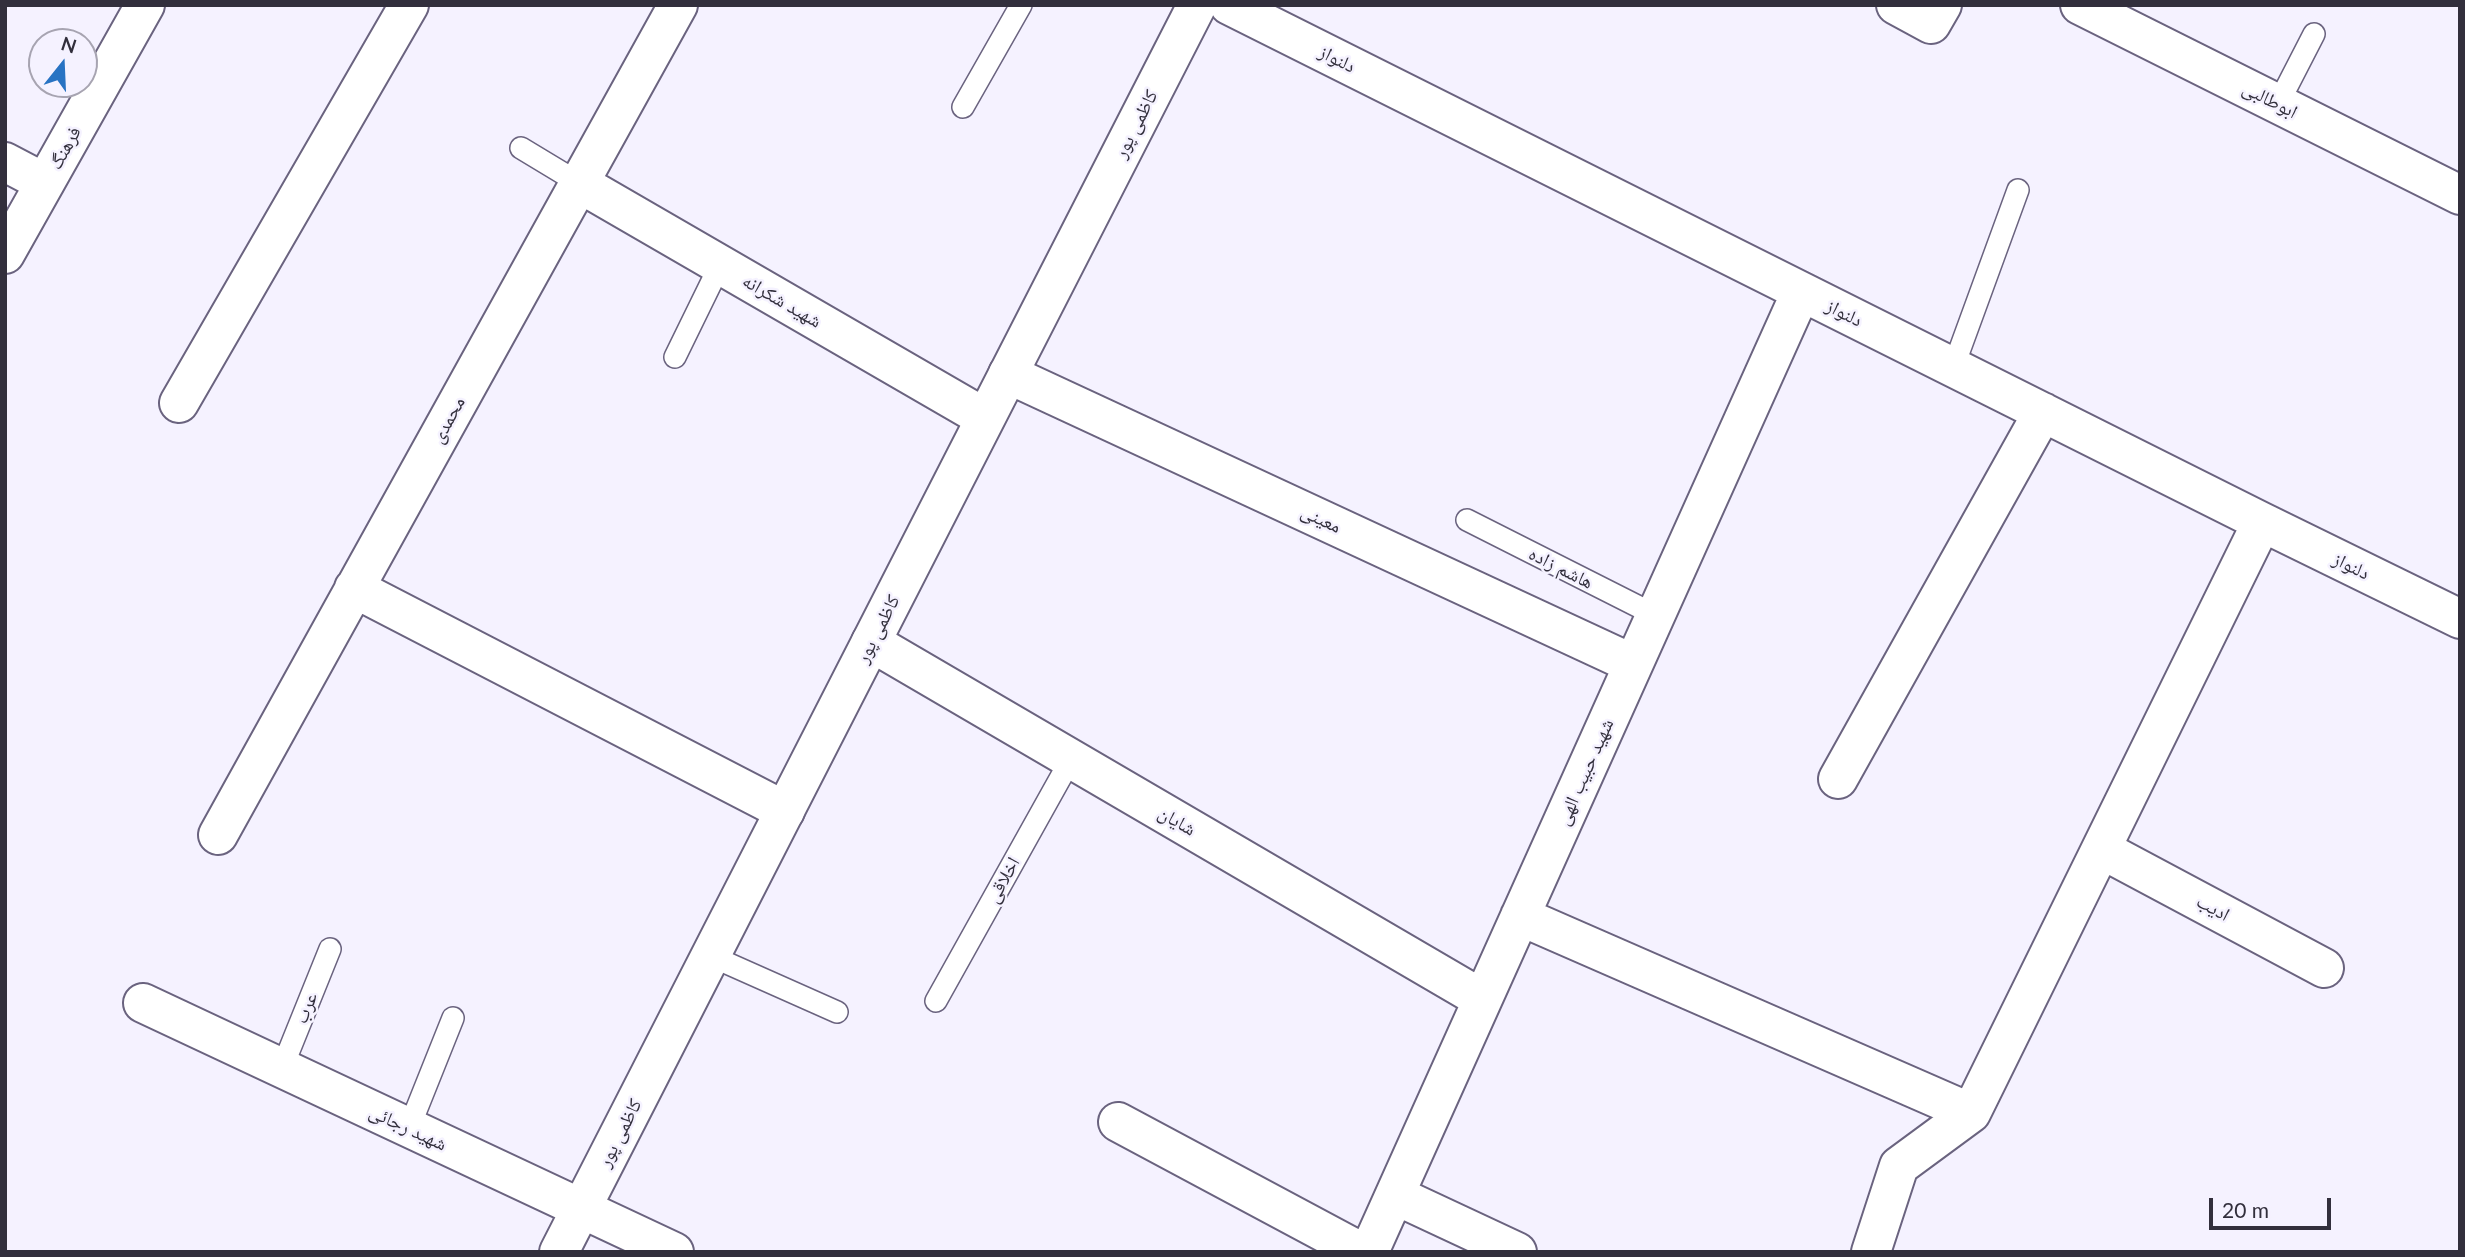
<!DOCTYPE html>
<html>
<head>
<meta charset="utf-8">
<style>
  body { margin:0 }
  #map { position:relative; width:2465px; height:1257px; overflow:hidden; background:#f5f2ff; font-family:Lato,sans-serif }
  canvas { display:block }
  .frame { position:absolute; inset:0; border:7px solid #322f3c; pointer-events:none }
  .north { position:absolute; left:28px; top:28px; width:70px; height:70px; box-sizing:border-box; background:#f5f2ff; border:2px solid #a7a4b1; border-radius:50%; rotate:18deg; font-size:19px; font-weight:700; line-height:28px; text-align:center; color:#322f3c }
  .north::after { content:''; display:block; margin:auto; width:24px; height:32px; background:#2873c3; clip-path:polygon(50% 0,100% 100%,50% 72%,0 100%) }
  .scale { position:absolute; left:2209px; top:1198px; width:122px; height:32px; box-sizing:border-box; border:4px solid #322f3c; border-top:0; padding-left:9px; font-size:21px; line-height:24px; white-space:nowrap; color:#322f3c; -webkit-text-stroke:5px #f5f2ff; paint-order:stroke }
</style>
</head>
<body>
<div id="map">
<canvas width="2465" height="1257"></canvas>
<div class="frame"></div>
<div class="north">N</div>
<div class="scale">20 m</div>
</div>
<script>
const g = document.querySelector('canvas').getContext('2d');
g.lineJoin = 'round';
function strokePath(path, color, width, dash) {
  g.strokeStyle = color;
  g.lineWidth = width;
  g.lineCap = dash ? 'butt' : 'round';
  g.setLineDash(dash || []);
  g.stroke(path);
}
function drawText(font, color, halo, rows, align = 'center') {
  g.font = font + ' Lato,"Noto Naskh Arabic",sans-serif';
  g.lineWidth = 5;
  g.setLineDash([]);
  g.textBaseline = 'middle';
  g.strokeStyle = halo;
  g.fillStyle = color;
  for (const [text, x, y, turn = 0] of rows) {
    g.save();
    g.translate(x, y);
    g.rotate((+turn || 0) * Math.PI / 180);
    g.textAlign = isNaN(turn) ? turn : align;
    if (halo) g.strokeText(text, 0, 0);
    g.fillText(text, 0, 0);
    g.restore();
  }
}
const service = new Path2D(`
  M 2278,104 L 2314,34
  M 963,107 L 1021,5
  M 521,148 L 579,183
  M 675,357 L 720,265
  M 1953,368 L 2018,190
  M 1467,520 L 1655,615
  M 711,956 L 837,1012
  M 936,1001 L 1071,759
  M 282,1068 L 330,949
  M 409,1128 L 453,1018`);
const minor = new Path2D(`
  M 1229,5 L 2262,522 L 2460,619
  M 1896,5 L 1931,24 L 1942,5
  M 2080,5 L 2460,195
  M 5,162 L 45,183
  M 579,183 L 985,418
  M 5,254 L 145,5
  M 1008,374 L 1633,664
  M 179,403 L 409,5
  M 354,588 L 785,811
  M 871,642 L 1482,999
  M 1838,779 L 2043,412
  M 218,835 L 678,5
  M 2101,849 L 2324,968
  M 1520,916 L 1971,1113
  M 143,1003 L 674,1252
  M 1118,1122 L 1361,1252
  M 1395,1195 L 1517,1252
  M 1369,1252 L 1801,292
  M 1871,1252 L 1899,1166 L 1971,1113 L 2262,522`);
const tertiary = new Path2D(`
  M 559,1252 L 1197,5`);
strokePath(service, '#6a637f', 24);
strokePath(minor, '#6a637f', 42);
strokePath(tertiary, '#6a637f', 42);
strokePath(service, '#fff', 21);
strokePath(minor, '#fff', 38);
strokePath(tertiary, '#fff', 38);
drawText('19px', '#322f3c', '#f5f2ff', [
  ["دلنواز",1337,59,27],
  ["ابوطالبی",2270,100,27],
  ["کاظمی پور",1136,124,-63],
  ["فرهنگ",65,148,-61],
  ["شهید شکرانه",782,301,30],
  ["دلنواز",1844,313,27],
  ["محمدی",448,420,-61],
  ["معینی",1321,519,25],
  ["دلنواز",2351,566,26],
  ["هاشم زاده",1561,568,27],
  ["کاظمی پور",878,629,-63],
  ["شهید حبیب الهی",1585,772,-66],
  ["شایان",1177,821,30],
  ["اخلاقی",1003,880,-61],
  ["ادیب",2213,908,28],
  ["عرب",306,1008,-68],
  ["شهید رجائی",408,1128,25],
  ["کاظمی پور",620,1133,-63]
]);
</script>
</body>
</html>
